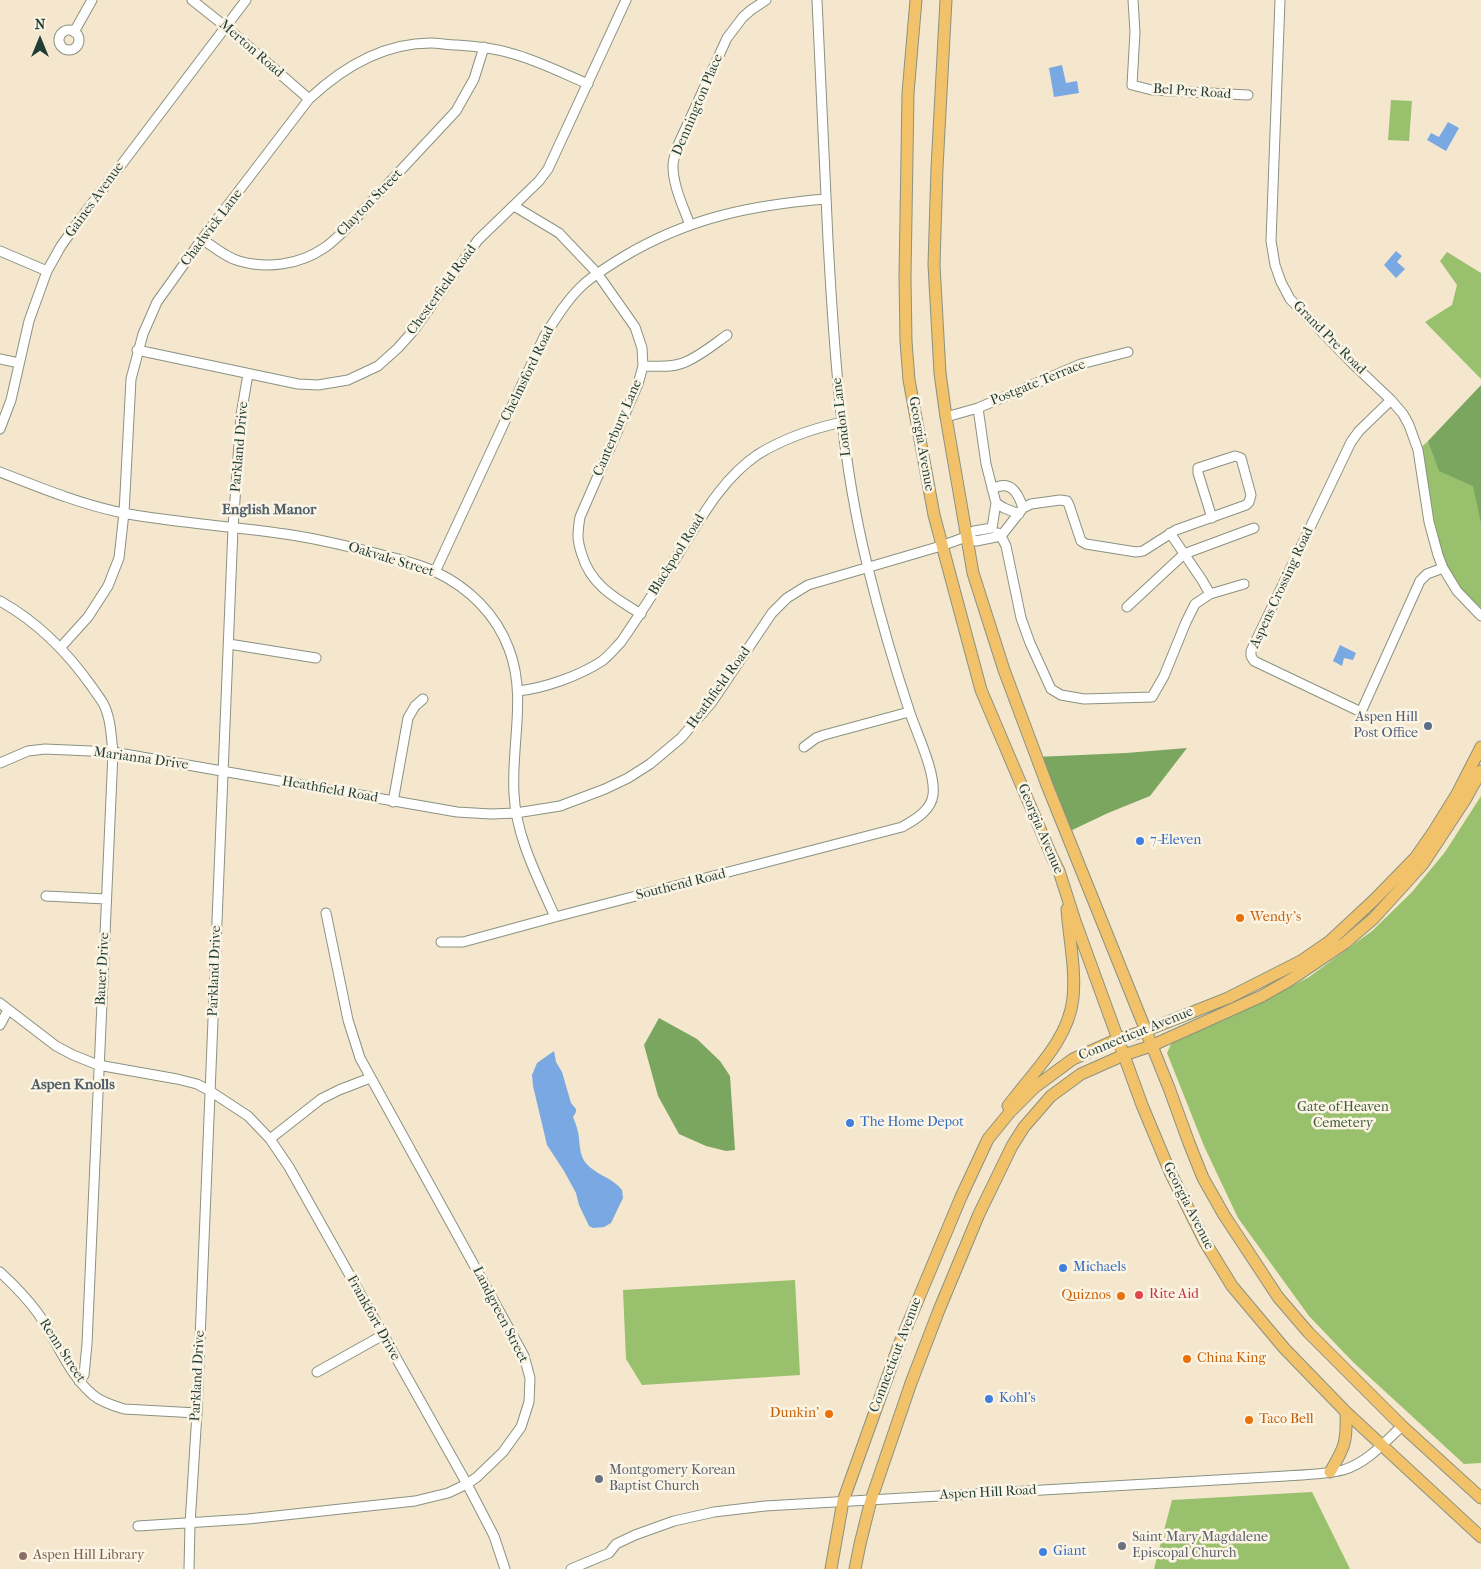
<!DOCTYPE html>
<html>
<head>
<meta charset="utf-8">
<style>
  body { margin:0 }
  #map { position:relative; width:1481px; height:1569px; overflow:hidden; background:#f4e7cd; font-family:"IM FELL French Canon",serif }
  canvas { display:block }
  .north { position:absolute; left:15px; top:15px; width:50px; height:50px; -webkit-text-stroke:4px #fcf5e5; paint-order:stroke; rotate:0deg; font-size:14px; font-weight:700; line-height:20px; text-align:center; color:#1f3d34 }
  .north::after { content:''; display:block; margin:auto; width:18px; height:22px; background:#1f3d34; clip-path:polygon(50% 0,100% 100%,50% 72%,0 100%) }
</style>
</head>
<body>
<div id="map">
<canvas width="1481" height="1569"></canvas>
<div class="north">N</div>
</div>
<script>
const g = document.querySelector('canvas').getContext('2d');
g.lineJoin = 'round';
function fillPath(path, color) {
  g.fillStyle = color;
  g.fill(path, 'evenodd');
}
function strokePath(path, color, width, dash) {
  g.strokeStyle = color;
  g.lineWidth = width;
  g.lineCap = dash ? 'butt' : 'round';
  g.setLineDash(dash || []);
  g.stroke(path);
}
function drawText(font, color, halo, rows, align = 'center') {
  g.font = font + ' "IM FELL French Canon",serif';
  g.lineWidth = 5;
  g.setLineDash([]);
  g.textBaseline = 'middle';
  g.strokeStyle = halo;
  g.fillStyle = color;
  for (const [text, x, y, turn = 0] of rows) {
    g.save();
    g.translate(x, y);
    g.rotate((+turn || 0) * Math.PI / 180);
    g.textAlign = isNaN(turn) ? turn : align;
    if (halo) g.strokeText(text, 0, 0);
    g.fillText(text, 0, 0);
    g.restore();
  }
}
fillPath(new Path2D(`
  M 1391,100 L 1412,101 L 1409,141 L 1388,140 Z
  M 1447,252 L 1481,273 L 1481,379 L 1425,322 L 1452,305 L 1457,285 L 1440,261 Z
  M 1481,395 L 1481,616 L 1465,600 L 1438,555 L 1418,450 Z
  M 1481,796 L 1481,1463 L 1464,1464 L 1353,1362 L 1309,1316 L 1238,1218 L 1204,1146 L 1167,1053 L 1172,1042 L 1252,1007 L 1309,977 L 1372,931 L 1412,892 L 1445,852 Z
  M 795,1280 L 800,1375 L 642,1385 L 626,1359 L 623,1290 Z
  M 1312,1492 L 1350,1569 L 1154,1569 L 1172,1500 Z`), '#99c06c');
fillPath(new Path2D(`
  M 1481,385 L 1481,523 L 1473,486 L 1439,471 L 1428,441 Z
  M 1187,748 L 1150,796 L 1108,813 L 1066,833 L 1036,757 L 1126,753 Z
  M 659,1018 L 697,1039 L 720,1061 L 730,1076 L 735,1150 L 726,1151 L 706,1146 L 679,1134 L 658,1096 L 644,1045 Z`), '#7aa660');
fillPath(new Path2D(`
  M 1062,65 L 1066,83 L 1077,81 L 1079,93 L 1054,97 L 1049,68 Z
  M 1448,122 L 1459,128 L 1446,151 L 1427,140 L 1431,133 L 1439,137 Z
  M 1396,251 L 1402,256 L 1397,262 L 1405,269 L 1396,278 L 1384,265 Z
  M 1340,645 L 1356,653 L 1353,660 L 1344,658 L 1342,666 L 1333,661 Z
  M 554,1051 L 556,1062 L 562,1072 L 571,1103 L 576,1109 L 576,1112 L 573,1117 C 575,1122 577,1127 578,1132 C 580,1142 579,1154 585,1162 C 595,1175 612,1177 622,1190 L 623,1198 L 611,1223 L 604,1227 L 593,1228 L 589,1226 L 579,1205 L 576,1193 L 564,1171 L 547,1145 L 533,1086 L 532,1075 L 537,1063 Z`), '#7aa8e3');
const minor = new Path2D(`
  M 192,0 L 226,27 L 309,99
  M 1133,0 L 1135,32 L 1132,85 L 1152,90 L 1248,95
  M 1280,0 L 1271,241 L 1275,265 L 1281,282 L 1290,299 L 1352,363 L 1391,400 L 1403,414 L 1409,425 L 1418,450 L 1429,522 L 1438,555 L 1443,568 L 1457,591 L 1481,616
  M59 40a10 10 0 1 1 20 0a10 10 0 1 1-20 0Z
  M 74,32 L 92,0
  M 514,206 L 559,233 L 597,273 L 635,327 L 642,348 L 643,366 L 638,384 L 580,517 C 579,523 578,530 578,536 C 578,543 580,549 582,555 C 591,585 615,598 641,614
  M 690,225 C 683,206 673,186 673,166 C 673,159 676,152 678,145 L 727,38 L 743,17 L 751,10 L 766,0
  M 202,239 C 214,247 225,257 239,261 C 267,269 299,265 324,248 C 331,244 338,236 344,231 L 456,111 L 474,79 L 484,47
  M 0,251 L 47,271
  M 137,350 L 298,384 L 318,385 L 348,380 L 378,366 L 398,348 L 414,330 L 478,240 L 539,181 L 548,169 L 626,0
  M 0,359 L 19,363
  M 643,366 C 656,366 670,368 683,363 C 699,357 713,345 727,335
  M 1391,400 L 1359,431 L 1351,442 L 1251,651 L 1251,656 L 1254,661 L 1361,712 L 1420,581 L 1427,574 L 1443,568
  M 978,408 L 986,464 L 996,503 L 992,528
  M 946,417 L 978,408 L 1081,364 L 1128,352
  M 0,429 L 11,400 L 29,321 L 47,271 L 61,246 L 81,218 L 246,0
  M 0,472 C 41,488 80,504 123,513 C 176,523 232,526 285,534 C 314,538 343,545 371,552 C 393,558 416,562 436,572 C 469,588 496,614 509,649 C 527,696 511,745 514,794 C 516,837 538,878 555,917
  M 992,489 C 1011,479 1018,493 1023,508
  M 996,503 L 1004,508 L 1019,514
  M 998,533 L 1001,536 L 1006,546 L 1021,618 L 1030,643 L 1051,689 L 1061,695 L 1084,699 L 1152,697 L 1164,676 L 1186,622 L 1195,604 L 1210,594 L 1244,584
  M 1170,533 L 1202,580 L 1210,594
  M 966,537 L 976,541 L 1001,536 L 1023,508 L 1031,504 L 1060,500 L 1067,501 L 1069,505 L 1081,541 L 1086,544 L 1136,552 L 1143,551 L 1176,530 L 1246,505 L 1249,502 L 1251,495 L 1241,458 L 1235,456 L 1198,468 L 1198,473 L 1212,518
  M 435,572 L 544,337 C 556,318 568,298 585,283 C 597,273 610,265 623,257 C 688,218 751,205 826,199
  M 0,601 C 36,621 68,653 92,687 C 96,693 100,698 103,703 C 111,718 111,736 113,752 L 87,1344 L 84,1375 L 79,1381
  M 1127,607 L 1184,554 L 1254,528
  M 229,644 L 316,658
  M 60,648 L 88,617 L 108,586 L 119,558 L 124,513 L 131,379 L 143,334 L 157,302 L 202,239 L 309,99 C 342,68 384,43 431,43 C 439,43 448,45 457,45 C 475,46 493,48 510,53 C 537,60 562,73 588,84
  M 518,691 C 545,688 579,676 602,661 C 609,656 615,648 621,642 C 641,613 660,583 679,553 C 701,518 722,479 757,455 C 784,438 811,429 842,422
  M 804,747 L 816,738 L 824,735 L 909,712
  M 0,763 L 28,751 L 45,749 L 113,752 L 457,812 L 491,814 L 516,813 L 560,806 L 605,789 L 628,778 L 650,764 L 681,738 L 712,702 L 772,613 L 787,598 L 808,585 L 941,546 L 966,537 L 974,531 L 992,528
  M 393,802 L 408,718 L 415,706 L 423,699
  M 46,896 L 106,899
  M 441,942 L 463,942 L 555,917 L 902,827 C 914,820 931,811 933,795 C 936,773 917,734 910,713 C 894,665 880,617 868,568 C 841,461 834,350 828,240 C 824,160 820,80 817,0
  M 0,1003 L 56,1046 L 73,1055 L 98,1065 L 177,1079 L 197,1084 L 210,1091 L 248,1116 L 270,1139 L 289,1167 L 467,1484 L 494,1536 L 505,1569
  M 0,1025 L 8,1010
  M 270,1139 L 321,1099 L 339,1090 L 370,1078
  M 0,1272 C 13,1284 26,1297 37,1312 C 56,1338 67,1373 93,1395 C 101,1402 114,1406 124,1409 L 197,1413
  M 317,1372 L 383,1335
  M 138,1526 L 248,1519 L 415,1501 L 448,1493 L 467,1484 L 477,1477 L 503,1452 L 521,1427 L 529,1402 L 530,1378 L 524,1356 L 360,1058 L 348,1020 L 326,913
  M 189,1569 L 190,1524 L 197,1413 L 233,528 L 241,415 L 248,374
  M 571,1569 L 609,1553 L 616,1544 L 635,1535 L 674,1521 L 714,1512 L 765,1506 L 1286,1476 C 1302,1475 1328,1474 1343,1470 C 1367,1463 1385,1442 1402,1426`);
const major = new Path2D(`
  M 916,0 L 908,93 L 905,278 L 906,341 L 909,380 L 934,515 L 981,690 L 1052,857 L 1059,871 L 1075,921 L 1142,1105 L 1170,1172 L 1205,1242 L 1232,1286 L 1284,1348 L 1346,1412 L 1481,1537
  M 946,0 L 937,168 L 934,265 L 940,373 L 946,417 L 973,573 L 1004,670 L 1047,785 L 1169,1088 L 1189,1143 L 1203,1178 L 1224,1215 L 1278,1297 L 1308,1332 L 1402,1426 L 1481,1498
  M 1008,1106 C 1032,1073 1069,1040 1073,998 C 1076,969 1069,938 1067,909
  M 1330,1472 C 1345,1447 1347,1442 1346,1412
  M 831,1569 L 843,1501 L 899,1345 L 961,1197 L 988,1139 L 1010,1112 L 1035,1087 L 1073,1059 L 1118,1039 L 1145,1031 L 1228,998 L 1301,961 L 1330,941 L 1374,900 L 1416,857 L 1434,831 L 1457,794 L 1481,747
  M 855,1569 L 860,1544 L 871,1500 L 911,1383 L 939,1310 L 979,1214 L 1012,1146 L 1024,1127 L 1051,1096 L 1081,1074 L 1124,1055 L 1151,1046 L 1262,996 L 1290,980 L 1345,943 L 1374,918 L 1423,864 L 1465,800 L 1481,771`);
strokePath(minor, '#8a9280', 11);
strokePath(major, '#8a9280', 13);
strokePath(minor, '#fff', 9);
strokePath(major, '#f2c26a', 11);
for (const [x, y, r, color] of [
  [1428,726,5,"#5c6f8a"],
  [1140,841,5,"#3f7fe0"],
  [1240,918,5,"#e8710a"],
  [850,1123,5,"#3f7fe0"],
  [1063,1268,5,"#3f7fe0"],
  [1139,1295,5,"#e0444e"],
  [1121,1296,5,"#e8710a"],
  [1187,1359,5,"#e8710a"],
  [989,1399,5,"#3f7fe0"],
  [829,1414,5,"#e8710a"],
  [1249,1420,5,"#e8710a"],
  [599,1479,5,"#6b7280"],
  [1122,1546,5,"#6b7280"],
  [1043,1552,5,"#3f7fe0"],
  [23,1556,5,"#8d6e63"]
]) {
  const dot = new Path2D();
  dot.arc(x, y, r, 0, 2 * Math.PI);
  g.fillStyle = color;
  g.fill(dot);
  strokePath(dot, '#fcf5e5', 2);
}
drawText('14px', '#1f3d34', '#fcf5e5', [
  ["Merton Road",251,49,41],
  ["Bel Pre Road",1192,92,4],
  ["Dennington Place",698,105,-67],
  ["Gaines Avenue",95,200,-54],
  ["Clayton Street",370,203,-46],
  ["Chadwick Lane",212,228,-53],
  ["Chesterfield Road",442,290,-54],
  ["Grand Pre Road",1329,338,45],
  ["Chelmsford Road",528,374,-64],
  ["Postgate Terrace",1038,383,-22],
  ["London Lane",842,417,-97],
  ["Canterbury Lane",618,428,-67],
  ["Georgia Avenue",921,444,80],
  ["Parkland Drive",240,447,-85],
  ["Blackpool Road",677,555,-58],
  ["Oakvale Street",391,560,17],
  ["Aspens Crossing Road",1282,588,-65],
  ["Heathfield Road",719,688,-54],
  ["Marianna Drive",141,759,8],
  ["Heathfield Road",330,790,10],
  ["Georgia Avenue",1040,829,67],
  ["Southend Road",681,885,-14],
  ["Bauer Drive",103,969,-87],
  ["Parkland Drive",215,971,-88],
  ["Connecticut Avenue",1136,1034,-22],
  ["Georgia Avenue",1188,1206,63],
  ["Landgreen Street",500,1315,63],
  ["Frankfort Drive",373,1318,61],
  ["Renn Street",62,1351,57],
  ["Connecticut Avenue",896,1355,-69],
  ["Parkland Drive",198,1376,-87],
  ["Aspen Hill Road",988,1493,-3]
]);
drawText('14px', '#4e5e75', '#fcf5e5', [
  ["Aspen Hill",1418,718],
  ["Post Office",1418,734]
], 'right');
drawText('14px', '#366cbe', '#fcf5e5', [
  ["7-Eleven",1150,841],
  ["The Home Depot",860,1123],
  ["Michaels",1073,1268],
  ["Kohl's",999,1399],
  ["Giant",1053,1552]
], 'left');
drawText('14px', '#c56008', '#fcf5e5', [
  ["Wendy's",1250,918],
  ["Quiznos",1111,1296,"right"],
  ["China King",1197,1359],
  ["Dunkin'",819,1414,"right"],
  ["Taco Bell",1259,1420]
], 'left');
drawText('14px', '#3e5e42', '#fcf5e5', [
  ["Gate of Heaven",1343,1108],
  ["Cemetery",1343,1124]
]);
drawText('14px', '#be3a42', '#fcf5e5', [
  ["Rite Aid",1149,1295]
], 'left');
drawText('14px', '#5b616d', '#fcf5e5', [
  ["Montgomery Korean",609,1471],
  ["Baptist Church",609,1487],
  ["Saint Mary Magdalene",1132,1538],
  ["Episcopal Church",1132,1554]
], 'left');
drawText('14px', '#785e54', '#fcf5e5', [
  ["Aspen Hill Library",33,1556]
], 'left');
drawText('bold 15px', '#4f5f69', '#fcf5e5', [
  ["English Manor",269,510],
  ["Aspen Knolls",73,1085]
]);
</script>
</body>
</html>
